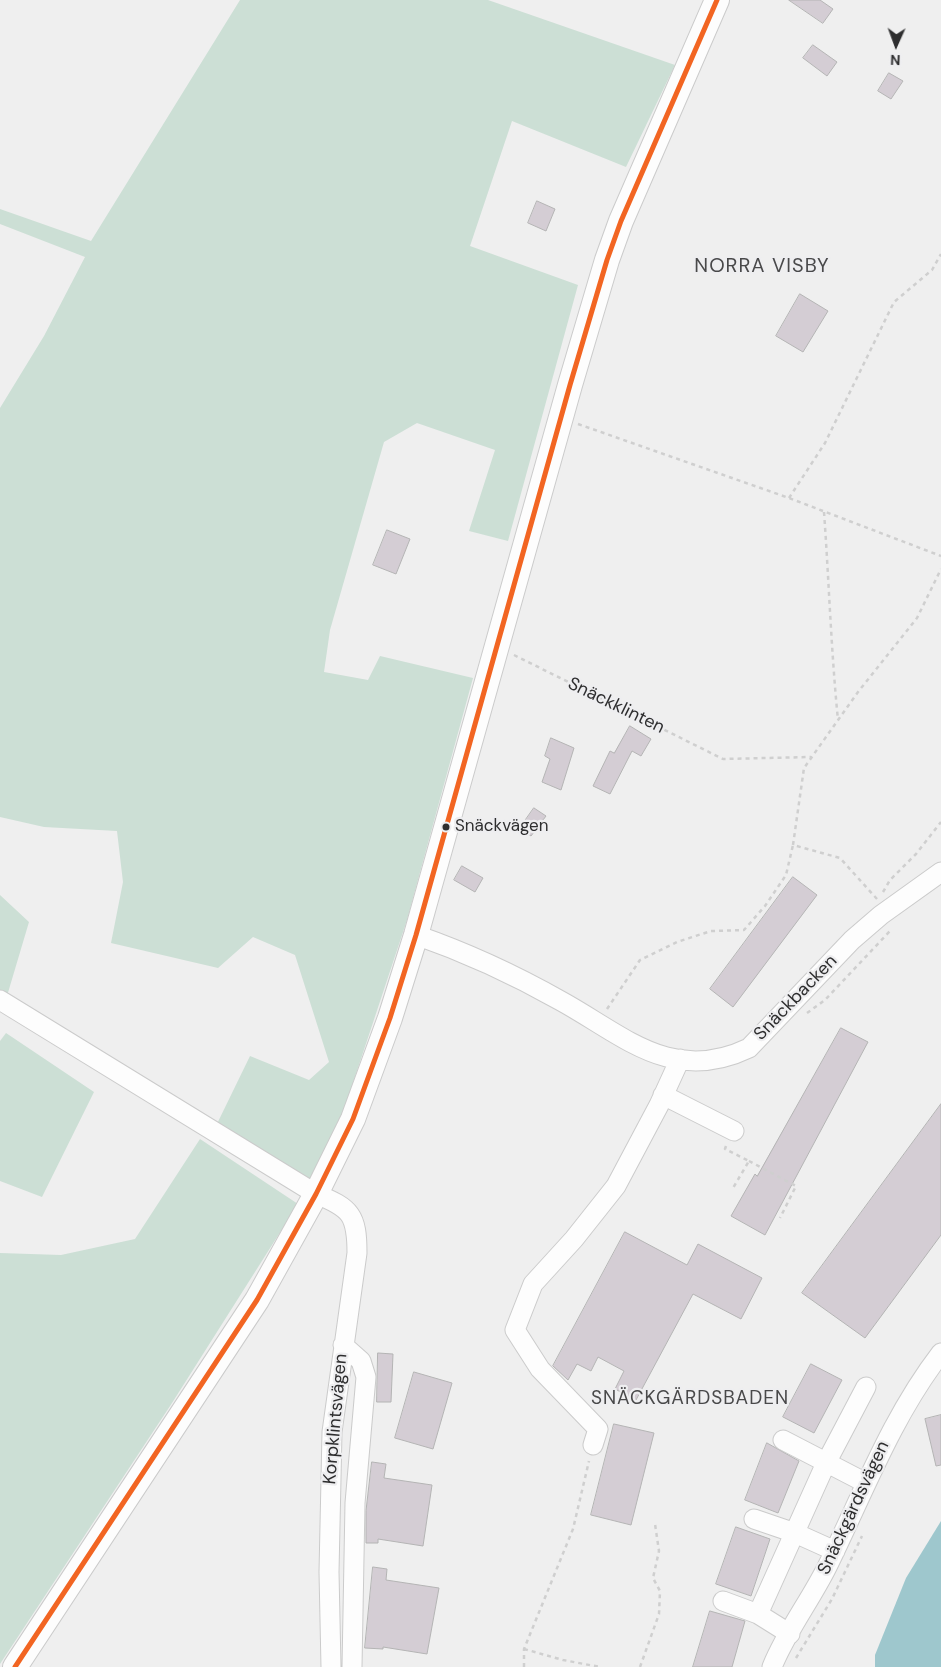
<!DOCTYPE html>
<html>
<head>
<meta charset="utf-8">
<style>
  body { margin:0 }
  #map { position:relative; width:941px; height:1667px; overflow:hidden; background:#efefef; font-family:"DM Sans",sans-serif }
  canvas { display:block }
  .north { position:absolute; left:871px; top:20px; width:50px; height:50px; -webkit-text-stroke:4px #eeeef0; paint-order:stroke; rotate:182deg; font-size:14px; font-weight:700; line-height:20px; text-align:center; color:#2e2e2f }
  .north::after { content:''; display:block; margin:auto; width:18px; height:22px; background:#2e2e2f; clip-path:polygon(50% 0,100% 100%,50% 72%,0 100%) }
</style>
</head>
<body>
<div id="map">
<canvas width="941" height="1667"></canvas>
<div class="north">N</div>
</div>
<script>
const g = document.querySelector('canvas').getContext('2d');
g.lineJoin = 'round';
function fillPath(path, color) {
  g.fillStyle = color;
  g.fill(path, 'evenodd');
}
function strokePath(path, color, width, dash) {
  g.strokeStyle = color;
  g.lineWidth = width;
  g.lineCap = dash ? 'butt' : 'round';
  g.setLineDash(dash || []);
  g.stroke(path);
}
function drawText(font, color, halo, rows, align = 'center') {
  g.font = font + ' "DM Sans",sans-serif';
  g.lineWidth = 4.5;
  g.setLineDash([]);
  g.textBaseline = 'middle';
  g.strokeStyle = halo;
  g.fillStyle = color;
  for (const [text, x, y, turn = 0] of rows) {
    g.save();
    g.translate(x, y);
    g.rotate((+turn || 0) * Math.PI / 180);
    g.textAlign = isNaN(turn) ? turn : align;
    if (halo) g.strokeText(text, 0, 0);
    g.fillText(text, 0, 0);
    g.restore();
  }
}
fillPath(new Path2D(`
  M 240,0 L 488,0 L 675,65 L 626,167 L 512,121 L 470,246 L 578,285 L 508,541 L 469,531 L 495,450 L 417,423 L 384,442 L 330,630 L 324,672 L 368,680 L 380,656 L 473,678 L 407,920 L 345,1107 L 307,1188 L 214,1130 L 250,1056 L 309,1080 L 329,1062 L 295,955 L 253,937 L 218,968 L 111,943 L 123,882 L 117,831 L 44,827 L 0,817 L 0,408 L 44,336 L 85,257 L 0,224 L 0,209 L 91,241 Z
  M 0,895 L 29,922 L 7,996 L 0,991 Z
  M 6,1033 L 94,1092 L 42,1197 L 0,1181 L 0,1041 Z
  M 200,1139 L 298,1204 L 172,1403 L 0,1664 L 0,1253 L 61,1255 L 135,1239 Z`), '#ccdfd5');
fillPath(new Path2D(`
  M 941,1521 L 941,1667 L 875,1667 L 875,1655 L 906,1578 Z`), '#9ec7cd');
const building = new Path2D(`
  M 789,0 L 820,0 L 833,9 L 823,23 Z
  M 813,45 L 837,62 L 827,76 L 803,58 Z
  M 889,73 L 903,81 L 891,99 L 878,91 Z
  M 537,201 L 555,209 L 546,231 L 528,223 Z
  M 800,294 L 828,311 L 803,352 L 776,336 Z
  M 387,530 L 410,539 L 396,574 L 373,565 Z
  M 630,726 L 651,739 L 641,756 L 632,751 L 610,794 L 593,786 L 610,751 L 614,753 Z
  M 551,738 L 574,748 L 561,790 L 542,782 L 550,759 L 545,756 Z
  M 534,808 L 546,816 L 531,836 L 520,828 Z
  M 462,866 L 483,878 L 475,892 L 454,880 Z
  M 793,877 L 817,895 L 733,1007 L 710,989 Z
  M 841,1028 L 868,1042 L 765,1235 L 731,1216 L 755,1174 L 757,1176 Z
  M 941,1104 L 941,1235 L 865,1338 L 802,1293 Z
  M 625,1232 L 687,1265 L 698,1244 L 762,1278 L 741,1319 L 693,1294 L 636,1400 L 615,1389 L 624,1371 L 598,1357 L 591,1371 L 577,1364 L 568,1380 L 553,1366 Z
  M 378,1353 L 393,1354 L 391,1402 L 377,1402 Z
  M 811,1364 L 842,1380 L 814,1433 L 783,1417 Z
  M 414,1372 L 452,1383 L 433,1449 L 395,1438 Z
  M 941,1415 L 941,1465 L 936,1466 L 925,1419 Z
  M 614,1424 L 654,1433 L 631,1525 L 591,1515 Z
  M 767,1443 L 799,1461 L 778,1513 L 745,1500 Z
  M 372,1462 L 386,1464 L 384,1478 L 432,1485 L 423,1546 L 378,1539 L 378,1543 L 366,1543 L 366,1511 Z
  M 736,1527 L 770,1539 L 751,1596 L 716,1584 Z
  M 373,1567 L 387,1569 L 386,1580 L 439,1588 L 427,1654 L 383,1647 L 383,1649 L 365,1648 Z
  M 710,1611 L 745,1621 L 732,1667 L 693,1667 Z`);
fillPath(building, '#d4cdd4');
strokePath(building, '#b4b4b4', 1);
const minor = new Path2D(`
  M 416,935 C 465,952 515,975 561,1001 C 623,1035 672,1085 749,1048 L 852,940 L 881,915 L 941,872
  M 0,1000 L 316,1194 C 351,1208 357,1215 357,1253 L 332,1432 L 329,1572 L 331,1667
  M 663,1095 L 734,1131
  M 343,1345 L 361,1361 L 366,1377 L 355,1503 L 352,1667
  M 783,1440 L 866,1483
  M 593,1445 L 598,1429 L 540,1369 L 515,1330 L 533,1284 L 574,1239 L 616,1186 L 659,1105 L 680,1059
  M 754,1519 L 795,1533 L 835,1551
  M 723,1601 L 758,1614 L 790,1634
  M 758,1614 L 826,1463 L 866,1387
  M 772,1667 C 786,1632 810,1601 827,1567 C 863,1494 891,1418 941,1353`);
const major = new Path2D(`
  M 15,1667 L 257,1300 L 316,1194 L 353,1119 L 390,1018 L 416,935 L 570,385 L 607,260 L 621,221 L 717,0`);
strokePath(minor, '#cbcbcb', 21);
strokePath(major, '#cbcbcb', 26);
strokePath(new Path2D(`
  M 578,424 L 789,498 L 941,556
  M 789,498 L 825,443 L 894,302 L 932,270 L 941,254
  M 824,512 C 829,581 831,650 838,720
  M 514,655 L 723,759 L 811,757
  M 883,892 L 890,880 L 916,854 L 941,822
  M 877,899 L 840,858 L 793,845 L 804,768 L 858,692 L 917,618 L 941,569
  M 607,1009 L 640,960 L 677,942 L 711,931 L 744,930 L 765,906 L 786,875 L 793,845
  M 807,1013 L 825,1000 L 890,931
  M 726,1146 L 725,1149 L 749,1161 L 733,1188
  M 749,1161 L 796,1186 L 780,1218
  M 524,1649 L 563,1660 L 600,1667
  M 796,1658 L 832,1599 L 862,1536
  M 524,1667 L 524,1649 L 573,1529 L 589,1461
  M 640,1667 L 659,1614 L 660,1591 L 653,1578 L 659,1551 L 655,1524`), '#cfcfcf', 2.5, [4, 4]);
strokePath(minor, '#fdfdfd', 19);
strokePath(major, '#fdfdfd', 24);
strokePath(new Path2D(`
  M 15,1667 L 257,1300 L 316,1194 L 353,1119 L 390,1018 L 416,935 L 570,385 L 607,260 L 621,221 L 717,0`), '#f26522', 5);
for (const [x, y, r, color] of [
  [446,827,4.5,"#2e2e2f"]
]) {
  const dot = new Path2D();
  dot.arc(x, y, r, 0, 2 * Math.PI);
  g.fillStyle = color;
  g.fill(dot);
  strokePath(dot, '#eeeef0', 2);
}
drawText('17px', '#2e2e2f', '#eeeef0', [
  ["Snäckvägen",455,827]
], 'left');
drawText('18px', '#2e2e2f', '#eeeef0', [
  ["Snäckklinten",616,706,26],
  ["Snäckbacken",796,998,-46],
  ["Korpklintsvägen",336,1419,-85],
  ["Snäckgärdsvägen",854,1508,-65]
]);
g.letterSpacing = '1px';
drawText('19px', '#49494a', '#eeeef0', [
  ["SNÄCKGÄRDSBADEN",690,1399]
]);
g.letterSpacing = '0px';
g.letterSpacing = '1px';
drawText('20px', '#49494a', '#eeeef0', [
  ["NORRA VISBY",762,267]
]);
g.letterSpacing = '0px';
</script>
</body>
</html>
